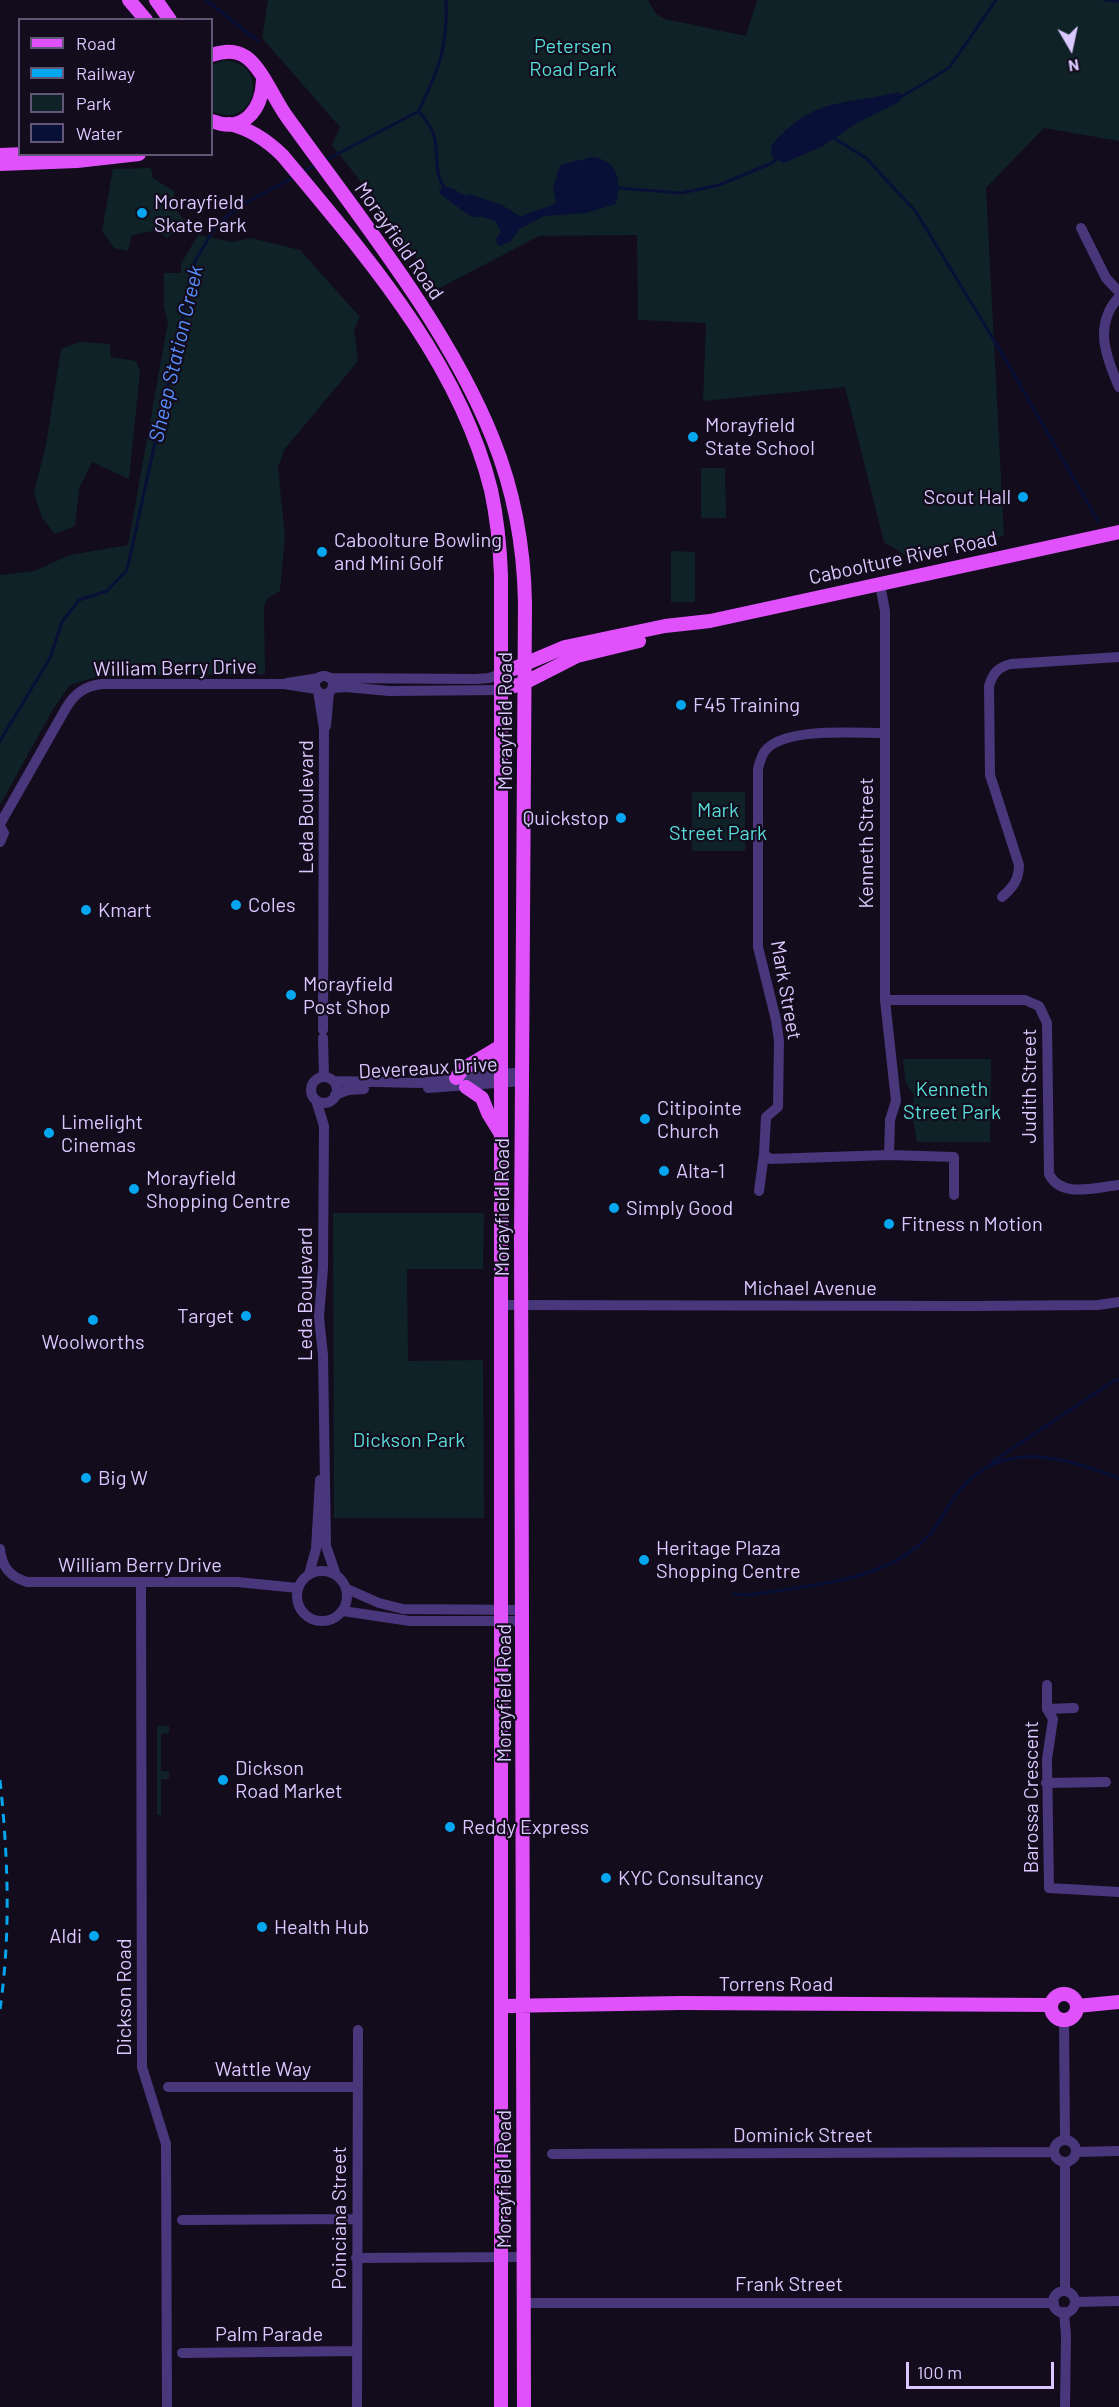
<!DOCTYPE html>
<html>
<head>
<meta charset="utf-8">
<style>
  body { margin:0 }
  #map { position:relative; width:1119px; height:2407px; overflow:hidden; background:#120c1d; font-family:Barlow,sans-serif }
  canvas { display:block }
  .legend { position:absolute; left:18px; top:18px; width:195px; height:138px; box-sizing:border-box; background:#120c1d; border:2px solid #625777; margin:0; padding:8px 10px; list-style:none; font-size:18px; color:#dac8fe }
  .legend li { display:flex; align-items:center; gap:12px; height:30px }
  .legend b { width:30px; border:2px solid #625777 }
  .north { position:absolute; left:1041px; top:18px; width:60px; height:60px; -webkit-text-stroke:4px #120c1d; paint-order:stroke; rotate:171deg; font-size:16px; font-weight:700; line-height:24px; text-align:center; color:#dac8fe }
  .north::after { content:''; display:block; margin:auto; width:21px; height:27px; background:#dac8fe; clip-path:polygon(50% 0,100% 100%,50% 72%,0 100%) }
  .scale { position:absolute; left:906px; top:2362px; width:148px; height:27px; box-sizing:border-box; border:3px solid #dac8fe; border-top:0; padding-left:8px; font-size:18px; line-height:21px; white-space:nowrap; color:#dac8fe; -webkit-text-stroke:4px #120c1d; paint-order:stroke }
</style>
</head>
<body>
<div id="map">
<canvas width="1119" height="2407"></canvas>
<ul class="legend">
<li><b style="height:8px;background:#e051fc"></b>Road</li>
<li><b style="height:8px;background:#04a6ef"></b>Railway</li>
<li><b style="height:16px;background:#0f2227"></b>Park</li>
<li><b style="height:16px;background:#091038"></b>Water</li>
</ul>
<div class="north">N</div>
<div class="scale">100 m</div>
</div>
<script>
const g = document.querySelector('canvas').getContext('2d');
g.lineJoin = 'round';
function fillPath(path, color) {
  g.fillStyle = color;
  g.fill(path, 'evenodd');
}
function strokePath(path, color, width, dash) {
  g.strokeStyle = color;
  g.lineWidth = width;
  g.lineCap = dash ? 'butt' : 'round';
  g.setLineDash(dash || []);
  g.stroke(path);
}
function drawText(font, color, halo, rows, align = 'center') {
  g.font = font + ' Barlow,sans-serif';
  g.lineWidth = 4.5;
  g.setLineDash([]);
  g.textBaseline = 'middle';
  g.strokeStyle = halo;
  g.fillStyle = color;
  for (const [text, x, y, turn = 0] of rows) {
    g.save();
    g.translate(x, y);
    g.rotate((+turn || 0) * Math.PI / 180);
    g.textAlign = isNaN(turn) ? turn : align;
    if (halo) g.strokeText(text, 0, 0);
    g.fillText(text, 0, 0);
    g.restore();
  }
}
fillPath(new Path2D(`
  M 268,0 L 648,0 L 656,14 L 665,19 L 746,36 L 757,0 L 1119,0 L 1119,141 L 1044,128 L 986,188 L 1004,536 L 905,555 L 884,542 L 845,387 L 703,401 L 706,323 L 638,320 L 637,235 L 539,236 L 438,289 L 379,205 L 332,145 L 340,127 L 262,38 Z
  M 222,61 C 272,58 257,133 212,111 L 212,65 Z
  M 151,168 L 153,178 L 175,192 L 171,204 L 185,221 L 167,238 L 158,230 L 132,235 L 128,251 L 114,248 L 102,231 L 113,169 Z
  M 198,235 L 232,242 L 251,238 L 300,250 L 360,317 L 354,329 L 358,361 L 284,450 L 278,468 L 285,536 L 280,591 L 267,599 L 264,606 L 265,674 L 99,676 L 70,685 L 53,709 L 0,805 L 0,575 L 34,571 L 70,555 L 128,545 L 168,322 L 164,307 L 164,273 L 181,273 L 181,264 Z
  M 80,342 L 110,344 L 111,357 L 136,361 L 140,372 L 129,479 L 92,462 L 79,489 L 75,526 L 55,534 L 42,518 L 34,492 L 46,445 L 61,349 Z
  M 701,468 L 725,468 L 726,518 L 701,518 Z
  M 671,551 L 695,552 L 695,602 L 671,602 Z
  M 692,792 L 745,792 L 745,851 L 692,851 Z
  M 903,1059 L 991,1059 L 990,1142 L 917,1142 L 912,1112 L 914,1095 L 906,1083 Z
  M 333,1213 L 484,1213 L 483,1269 L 407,1269 L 408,1361 L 483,1360 L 484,1518 L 334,1518 Z
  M 157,1726 L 169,1726 L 169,1733 L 161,1734 L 161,1771 L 169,1771 L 169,1779 L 161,1779 L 161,1815 L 157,1815 Z`), '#0f2227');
fillPath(new Path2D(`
  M 899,92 L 903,96 L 899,102 L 857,123 L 823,146 L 784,163 L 772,157 L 771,146 C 814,96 842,106 899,92 Z
  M 592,157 C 619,160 622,183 616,204 L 586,213 L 544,216 L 520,229 L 510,242 L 500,246 L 497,244 L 496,239 L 501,232 L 495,221 L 483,217 L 471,217 L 440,194 L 439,189 C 450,184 456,191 465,196 L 469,194 L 502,205 L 521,217 C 532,209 545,210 556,203 L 553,188 L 560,165 Z`), '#091038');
strokePath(new Path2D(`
  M 206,0 L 258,41
  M 1104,0 L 1119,1
  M 901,97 L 949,68 L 996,0
  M 419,110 C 439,69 448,46 446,0
  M 832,137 L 866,158 L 916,212 L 1000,350 L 1098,521
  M 324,161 L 419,111 C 425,119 431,126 434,135 C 439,155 433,174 446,190
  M 303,172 L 315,165
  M 618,188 L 681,193 L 719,185 L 772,163 L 778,158
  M 0,741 L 50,658 L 62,622 L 79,600 L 107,591 L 127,570 L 195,261 L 216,226 L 238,207 L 294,177
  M 992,1462 L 1115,1380 L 1119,1380
  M 734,1594 L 748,1595 C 804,1586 872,1583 918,1546 C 936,1532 945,1509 959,1491 C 1002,1437 1064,1458 1119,1478`), '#091038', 3);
strokePath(new Path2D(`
  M 1081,228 L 1106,278 L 1119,292
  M 1119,297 C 1093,325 1106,357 1119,387
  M 880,584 L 885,611 L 885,1000 L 896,1101 L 890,1120 L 889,1155
  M315 685a9 9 0 1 1 18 0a9 9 0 1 1-18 0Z
  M 329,678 L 476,679 L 489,678 L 501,674
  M 287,683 L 319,678
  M 332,688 L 346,687 L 389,691 L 501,690
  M 318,691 L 324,729 L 323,1030
  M 326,726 L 329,692
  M 884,733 C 855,733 783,727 765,751 C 761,756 760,762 758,769 L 758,947 L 776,1020 L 779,1041 L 778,1107 L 766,1117 L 764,1154 L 770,1159 L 889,1155 L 954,1157 L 954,1195
  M 0,824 L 66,708 C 75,693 85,686 102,684 L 284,684 L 316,689
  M 0,826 L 4,833 L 0,842
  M 1002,897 C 1013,887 1019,880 1019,865 L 990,775 L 989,686 C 993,673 998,667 1011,664 L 1119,657
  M 885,1000 L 1025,1000 L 1039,1006 L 1047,1023 L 1049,1174 C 1061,1199 1096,1187 1119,1185
  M 323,1038 L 324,1077
  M311 1090a13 13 0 1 1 26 0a13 13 0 1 1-26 0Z
  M 334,1081 L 419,1083 L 523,1072
  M 428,1088 L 523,1081
  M 335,1095 L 348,1090 L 364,1089
  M 316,1100 L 324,1126 L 323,1268 L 319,1317 L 323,1355 L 326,1546 L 336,1575
  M 759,1191 L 764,1154
  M 501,1305 L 972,1306 L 1098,1305 L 1119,1302
  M 0,1549 C 2,1567 10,1577 27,1582 L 237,1582 L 298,1588
  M297 1596a25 25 0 1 1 50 0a25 25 0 1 1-50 0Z
  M 309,1574 L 316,1549 L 320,1480
  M 141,1583 L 142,2067 L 166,2144 L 167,2407
  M 347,1589 L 379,1603 L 403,1609 L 523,1610
  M 343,1611 L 410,1621 L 523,1621
  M 1047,1685 L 1047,1709 L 1053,1719 L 1047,1759 L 1049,1888 L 1119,1892
  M 1047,1709 L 1074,1708
  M 1046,1783 L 1106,1782
  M 1064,2020 L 1065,2140
  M 168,2087 L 358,2087
  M1054 2151a11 11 0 1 1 22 0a11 11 0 1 1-22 0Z
  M 1076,2152 L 1119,2151
  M 552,2154 L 1054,2152
  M 182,2220 L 356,2219
  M 356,2258 L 523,2257
  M 1065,2291 L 1065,2162
  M1053 2302a11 11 0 1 1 22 0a11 11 0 1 1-22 0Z
  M 1075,2302 L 1119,2301
  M 524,2303 L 1054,2303
  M 1064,2312 L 1066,2336 L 1065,2407
  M 182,2353 L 357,2351
  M 357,2407 L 358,2030`), '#48377b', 10);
strokePath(new Path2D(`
  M 129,0 L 146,20
  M 156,0 L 170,20
  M 212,55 C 223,51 236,50 246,57 C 262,68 275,101 287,117 C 358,216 448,326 493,439 C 514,491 524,547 525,603 L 521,1238 L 524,2407
  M 212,121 C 244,134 262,109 263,80
  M 229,124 C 251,129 267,140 283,156 C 365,255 459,361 491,490 C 497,518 500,546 501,575 L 501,2407
  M 0,155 L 26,154
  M 0,164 L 77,161 L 139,154
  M 501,674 L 565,647 L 665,626 L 710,621 L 1119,532
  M 501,690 L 524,683 L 577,656 L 639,641
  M 456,1078 L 463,1069 L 501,1046
  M 466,1087 L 482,1098 L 488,1113 L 501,1134
  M1051 2007a13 13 0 1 1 26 0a13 13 0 1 1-26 0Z
  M 501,2006 L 681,2003 L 1051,2005
  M 1077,2006 L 1119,2002`), '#e051fc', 14);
strokePath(new Path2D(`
  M 0,1780 C 8,1856 11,1933 0,2009`), '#04a6ef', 3, [9, 8]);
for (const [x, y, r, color] of [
  [142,213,6,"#04a6ef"],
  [693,437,6,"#04a6ef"],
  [1023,497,6,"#04a6ef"],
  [322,552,6,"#04a6ef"],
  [681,705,6,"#04a6ef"],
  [621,818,6,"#04a6ef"],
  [236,905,6,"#04a6ef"],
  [86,910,6,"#04a6ef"],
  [291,995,6,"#04a6ef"],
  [645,1119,6,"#04a6ef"],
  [49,1133,6,"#04a6ef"],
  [664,1171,6,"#04a6ef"],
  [134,1189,6,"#04a6ef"],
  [614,1208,6,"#04a6ef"],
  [889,1224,6,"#04a6ef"],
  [246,1316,6,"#04a6ef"],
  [93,1320,6,"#04a6ef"],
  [86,1478,6,"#04a6ef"],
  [644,1560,6,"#04a6ef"],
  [223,1780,6,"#04a6ef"],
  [450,1827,6,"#04a6ef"],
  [606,1878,6,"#04a6ef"],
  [262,1927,6,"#04a6ef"],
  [94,1936,6,"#04a6ef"]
]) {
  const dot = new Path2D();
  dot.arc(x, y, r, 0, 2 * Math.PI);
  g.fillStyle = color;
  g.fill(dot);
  strokePath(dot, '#120c1d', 2);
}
drawText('20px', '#57dcd6', '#120c1d', [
  ["Petersen",573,46],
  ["Road Park",573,69],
  ["Mark",718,810],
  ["Street Park",718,833],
  ["Kenneth",952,1089],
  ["Street Park",952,1112],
  ["Dickson Park",409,1440]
]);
drawText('20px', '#dac8fe', '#120c1d', [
  ["Morayfield",154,202],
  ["Skate Park",154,225],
  ["Morayfield",705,425],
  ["State School",705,448],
  ["Scout Hall",1011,497,"right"],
  ["Caboolture Bowling",334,540],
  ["and Mini Golf",334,563],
  ["F45 Training",693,705],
  ["Quickstop",609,818,"right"],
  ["Coles",248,905],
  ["Kmart",98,910],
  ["Morayfield",303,984],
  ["Post Shop",303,1007],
  ["Citipointe",657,1108],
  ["Church",657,1131],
  ["Limelight",61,1122],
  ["Cinemas",61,1145],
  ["Alta-1",676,1171],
  ["Morayfield",146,1178],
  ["Shopping Centre",146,1201],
  ["Simply Good",626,1208],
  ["Fitness n Motion",901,1224],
  ["Target",234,1316,"right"],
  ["Woolworths",93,1342,"center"],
  ["Big W",98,1478],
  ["Heritage Plaza",656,1548],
  ["Shopping Centre",656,1571],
  ["Dickson",235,1768],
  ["Road Market",235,1791],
  ["Reddy Express",462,1827],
  ["KYC Consultancy",618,1878],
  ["Health Hub",274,1927],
  ["Aldi",82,1936,"right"]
], 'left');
drawText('20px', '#dac8fe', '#120c1d', [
  ["Morayfield Road",399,241,55],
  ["Caboolture River Road",903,558,-12],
  ["William Berry Drive",175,668,-1],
  ["Morayfield Road",505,721,-90],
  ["Leda Boulevard",306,807,-90],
  ["Kenneth Street",866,843,-90],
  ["Mark Street",786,990,80],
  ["Devereaux Drive",428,1068,-3],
  ["Judith Street",1029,1086,-90],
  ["Morayfield Road",502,1207,-90],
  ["Michael Avenue",810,1288],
  ["Leda Boulevard",305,1294,-90],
  ["William Berry Drive",140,1565],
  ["Morayfield Road",504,1693,-90],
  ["Barossa Crescent",1031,1797,-90],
  ["Torrens Road",776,1984],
  ["Dickson Road",124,1997,-90],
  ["Wattle Way",263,2069],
  ["Dominick Street",803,2135],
  ["Morayfield Road",504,2179,-90],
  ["Poinciana Street",339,2218,-90],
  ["Frank Street",789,2284],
  ["Palm Parade",269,2334]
]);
drawText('italic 21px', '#588efc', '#120c1d', [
  ["Sheep Station Creek",176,354,-77]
]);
</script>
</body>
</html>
